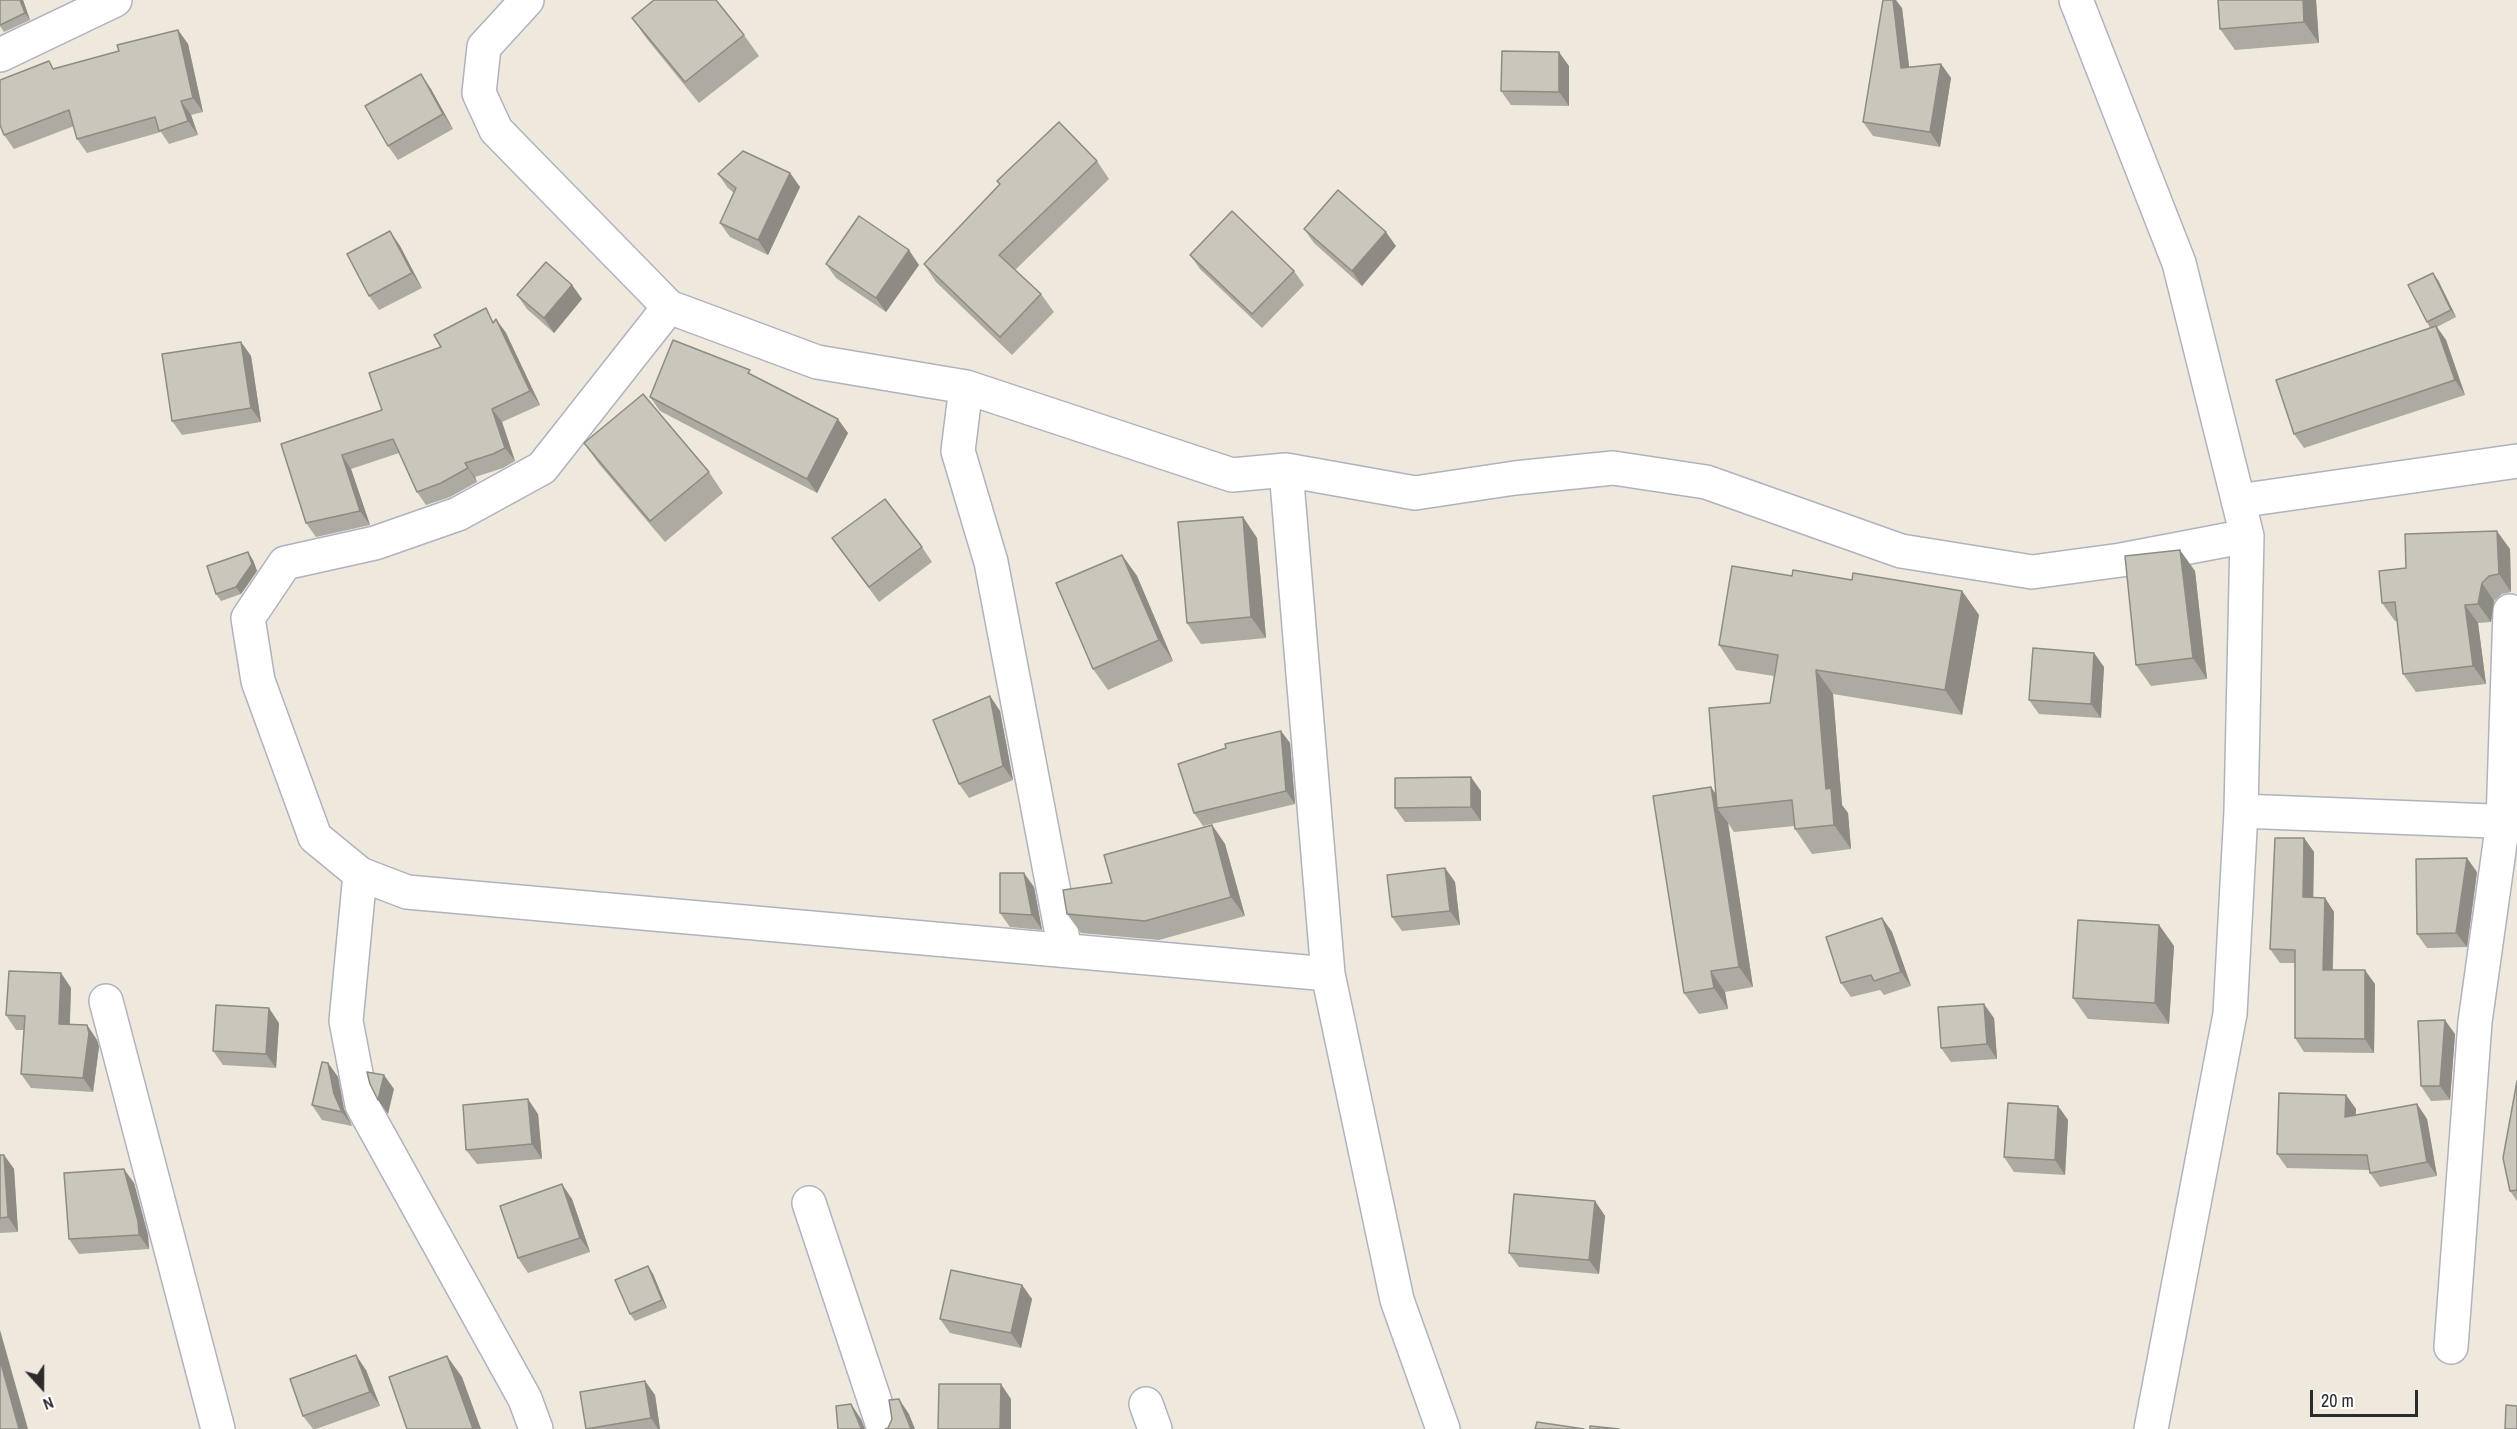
<!DOCTYPE html>
<html>
<head>
<meta charset="utf-8">
<style>
  body { margin:0 }
  #map { position:relative; width:2517px; height:1429px; overflow:hidden; background:#eee8dd; font-family:"Archivo Narrow",sans-serif }
  canvas { display:block }
  .north { position:absolute; left:12px; top:1357px; width:60px; height:60px; -webkit-text-stroke:4px #fff; paint-order:stroke; rotate:159deg; font-size:16px; font-weight:700; line-height:24px; text-align:center; color:#2b2b2b }
  .north::after { content:''; display:block; margin:auto; width:21px; height:27px; background:#2b2b2b; clip-path:polygon(50% 0,100% 100%,50% 72%,0 100%) }
  .scale { position:absolute; left:2310px; top:1390px; width:108px; height:27px; box-sizing:border-box; border:3px solid #2b2b2b; border-top:0; padding-left:8px; font-size:18px; line-height:21px; white-space:nowrap; color:#2b2b2b; -webkit-text-stroke:4px #fff; paint-order:stroke }
</style>
</head>
<body>
<div id="map">
<canvas width="2517" height="1429"></canvas>
<div class="north">N</div>
<div class="scale">20 m</div>
</div>
<script>
const g = document.querySelector('canvas').getContext('2d');
g.lineJoin = 'round';
function strokePath(path, color, width, dash) {
  g.strokeStyle = color;
  g.lineWidth = width;
  g.lineCap = dash ? 'butt' : 'round';
  g.setLineDash(dash || []);
  g.stroke(path);
}
function fillPath(path, color) {
  g.fillStyle = color;
  g.fill(path, 'evenodd');
}
const minor = new Path2D(`
  M 527,0 L 484,47 L 479,93 L 496,130 L 669,307 L 817,362 L 966,387 L 1232,475 L 1286,470 L 1415,493 L 1515,478 L 1613,468 L 1706,482 L 1901,551 L 2032,572 L 2121,560 L 2247,536
  M 2076,0 L 2179,263 L 2247,536 L 2241,811 L 2230,1014 L 2151,1429
  M 0,55 L 115,0
  M 669,307 L 542,468 L 458,514 L 375,543 L 285,563 L 248,618 L 258,681 L 315,837 L 360,874 L 407,892 L 1328,974
  M 966,387 L 958,451 L 991,562 L 1065,950
  M 1286,470 L 1328,974 L 1397,1300 L 1443,1429
  M 2238,501 L 2517,461
  M 2241,811 L 2517,822
  M 360,874 L 346,1021 L 362,1105 L 525,1399 L 536,1429
  M 106,1001 L 218,1429
  M 809,1203 L 884,1429
  M 2451,1347 L 2475,1022 L 2503,822 L 2510,611
  M 1146,1404 L 1155,1429`);
strokePath(minor, '#b1b2c0', 36);
strokePath(minor, '#fff', 33);
fillPath(new Path2D(`
  M 0,0 L 23,0 L 30,20 L 4,32 L 0,26 Z
  M 2218,0 L 2316,0 L 2319,43 L 2235,50 L 2220,29 Z
  M 1902,8 L 1909,67 L 1941,64 L 1951,78 L 1940,147 L 1873,136 L 1863,122 Z
  M 632,18 L 744,35 L 759,56 L 699,103 L 647,39 Z
  M 178,30 L 188,44 L 203,112 L 191,115 L 198,135 L 169,144 L 161,132 L 87,153 L 77,139 L 74,126 L 14,149 L 4,135 L 55,69 L 119,51 Z
  M 1569,66 L 1569,106 L 1511,105 L 1501,91 Z
  M 421,74 L 431,89 L 453,129 L 398,160 L 388,146 Z
  M 1097,161 L 1109,179 L 1015,270 L 1041,294 L 1054,312 L 1012,355 L 936,282 L 924,264 L 1000,184 L 997,181 Z
  M 790,173 L 800,187 L 768,255 L 730,237 L 720,223 L 734,193 L 728,188 L 718,174 Z
  M 1304,229 L 1396,246 L 1362,286 L 1314,243 Z
  M 390,231 L 400,246 L 422,288 L 379,310 L 369,296 Z
  M 1190,255 L 1294,271 L 1304,285 L 1262,328 L 1200,269 Z
  M 826,264 L 919,265 L 886,312 L 836,278 Z
  M 2438,280 L 2456,317 L 2437,327 L 2446,340 L 2465,395 L 2304,448 L 2294,434 L 2430,328 L 2427,322 Z
  M 572,285 L 582,299 L 554,333 L 527,309 L 517,295 Z
  M 496,319 L 506,333 L 540,405 L 502,422 L 515,461 L 503,468 L 475,477 L 477,482 L 450,497 L 426,505 L 417,492 L 399,453 L 351,469 L 370,525 L 316,537 L 306,523 L 281,444 L 382,410 L 441,347 L 495,321 Z
  M 241,342 L 251,356 L 261,422 L 182,435 L 172,421 Z
  M 754,376 L 848,433 L 817,493 L 660,411 L 650,397 Z
  M 584,443 L 709,472 L 723,493 L 665,542 L 599,464 Z
  M 1243,517 L 1257,538 L 1266,638 L 1201,644 L 1187,623 Z
  M 832,538 L 922,547 L 932,562 L 879,602 Z
  M 2510,549 L 2511,592 L 2502,594 L 2494,601 L 2491,622 L 2478,623 L 2486,684 L 2416,692 L 2403,674 L 2397,621 L 2395,621 L 2382,603 L 2406,568 Z
  M 1122,555 L 1137,576 L 1173,661 L 1108,690 L 1093,669 Z
  M 253,560 L 257,571 L 241,594 L 221,601 L 216,594 Z
  M 2195,571 L 2207,679 L 2151,686 L 2136,665 Z
  M 1792,576 L 1962,591 L 1979,615 L 1962,715 L 1833,694 L 1842,805 L 1848,813 L 1851,849 L 1812,854 L 1795,829 L 1794,826 L 1734,832 L 1728,823 L 1753,987 L 1725,992 L 1728,1009 L 1699,1014 L 1684,993 L 1716,794 L 1770,703 L 1774,676 L 1736,670 L 1719,645 Z
  M 2094,653 L 2104,667 L 2101,718 L 2039,714 L 2029,700 Z
  M 990,696 L 1000,711 L 1013,780 L 969,798 L 959,784 Z
  M 1281,731 L 1290,743 L 1295,804 L 1203,826 L 1194,813 Z
  M 1481,791 L 1481,821 L 1405,822 L 1395,808 Z
  M 1212,825 L 1225,844 L 1245,916 L 1159,940 L 1081,933 L 1067,914 L 1112,883 Z
  M 2304,838 L 2314,852 L 2313,898 L 2325,898 L 2334,912 L 2333,970 L 2375,984 L 2374,1053 L 2304,1052 L 2295,1038 L 2295,963 L 2280,963 L 2270,949 Z
  M 1445,868 L 1455,882 L 1460,925 L 1402,931 L 1392,917 Z
  M 2477,872 L 2467,947 L 2427,948 L 2417,934 Z
  M 1034,887 L 1042,930 L 1010,927 L 1000,913 Z
  M 1882,918 L 1892,932 L 1911,986 L 1884,995 L 1880,990 L 1851,997 L 1841,983 Z
  M 2159,925 L 2174,946 L 2169,1024 L 2088,1019 L 2073,998 Z
  M 61,973 L 71,988 L 70,1024 L 87,1025 L 97,1040 L 99,1047 L 93,1092 L 31,1088 L 21,1074 L 24,1030 L 16,1030 L 6,1015 Z
  M 1994,1018 L 1997,1059 L 1951,1062 L 1941,1048 Z
  M 279,1023 L 276,1068 L 223,1065 L 213,1051 Z
  M 2455,1034 L 2450,1100 L 2431,1101 L 2421,1086 Z
  M 328,1063 L 338,1077 L 344,1109 L 352,1126 L 322,1120 L 312,1105 Z
  M 2517,1081 L 2517,1201 L 2510,1191 Z
  M 2346,1095 L 2356,1109 L 2355,1116 L 2417,1104 L 2427,1119 L 2437,1176 L 2380,1187 L 2370,1173 L 2369,1170 L 2287,1168 L 2277,1154 Z
  M 2058,1106 L 2068,1120 L 2065,1175 L 2014,1172 L 2004,1157 Z
  M 538,1114 L 542,1159 L 477,1164 L 466,1150 Z
  M 0,1155 L 4,1155 L 14,1169 L 18,1232 L 0,1233 Z
  M 134,1183 L 148,1235 L 149,1249 L 79,1254 L 69,1239 Z
  M 572,1199 L 590,1252 L 528,1273 L 518,1258 Z
  M 1595,1201 L 1605,1216 L 1599,1274 L 1519,1267 L 1509,1253 Z
  M 648,1266 L 653,1274 L 667,1308 L 635,1321 L 630,1314 Z
  M 1022,1285 L 1032,1299 L 1021,1348 L 950,1333 L 940,1319 Z
  M 366,1370 L 380,1406 L 316,1429 L 313,1429 L 303,1416 Z
  M 645,1381 L 655,1395 L 660,1429 L 586,1429 Z`), '#adaaa1');
fillPath(new Path2D(`
  M 20,0 L 23,0 L 30,20 L 25,13 Z
  M 1893,0 L 1896,0 L 1902,8 L 1911,82 L 1901,68 Z
  M 2303,0 L 2316,0 L 2319,43 L 2304,22 Z
  M 178,30 L 188,44 L 203,112 L 193,98 Z
  M 1559,52 L 1569,66 L 1569,106 L 1559,92 Z
  M 1941,64 L 1951,78 L 1940,147 L 1930,132 Z
  M 421,74 L 431,89 L 453,129 L 443,114 Z
  M 181,101 L 191,115 L 198,135 L 188,121 Z
  M 790,173 L 800,187 L 768,255 L 758,240 Z
  M 390,231 L 400,246 L 422,288 L 412,273 Z
  M 1386,232 L 1396,246 L 1362,286 L 1352,271 Z
  M 909,250 L 919,265 L 886,312 L 876,298 Z
  M 2433,273 L 2438,280 L 2456,317 L 2451,310 Z
  M 572,285 L 582,299 L 554,333 L 544,318 Z
  M 496,319 L 506,333 L 540,405 L 530,391 Z
  M 2436,326 L 2446,340 L 2465,395 L 2455,380 Z
  M 241,342 L 251,356 L 261,422 L 251,408 Z
  M 492,409 L 502,422 L 515,461 L 505,448 Z
  M 838,419 L 848,433 L 817,493 L 807,479 Z
  M 342,455 L 351,469 L 370,525 L 360,511 Z
  M 465,463 L 475,477 L 477,482 L 468,468 Z
  M 1243,517 L 1257,538 L 1266,638 L 1251,617 Z
  M 2497,531 L 2510,549 L 2511,592 L 2499,574 Z
  M 2180,550 L 2195,571 L 2207,679 L 2193,658 Z
  M 248,552 L 253,560 L 257,571 L 241,594 L 236,587 Z
  M 1122,555 L 1137,576 L 1173,661 L 1159,640 Z
  M 2482,583 L 2494,601 L 2491,622 L 2478,604 Z
  M 1962,591 L 1979,615 L 1962,715 L 1945,690 Z
  M 2465,605 L 2478,623 L 2486,684 L 2473,666 Z
  M 2094,653 L 2104,667 L 2101,718 L 2091,704 Z
  M 1816,670 L 1833,694 L 1842,805 L 1848,813 L 1851,849 L 1834,825 L 1826,789 Z
  M 990,696 L 1000,711 L 1013,780 L 1003,766 Z
  M 1281,731 L 1290,743 L 1295,804 L 1286,791 Z
  M 1471,777 L 1481,791 L 1481,821 L 1471,807 Z
  M 1711,787 L 1725,807 L 1717,808 L 1728,823 L 1753,987 L 1739,967 Z
  M 1212,825 L 1225,844 L 1245,916 L 1231,897 Z
  M 2304,838 L 2314,852 L 2313,911 L 2303,897 Z
  M 2467,858 L 2477,872 L 2467,947 L 2456,933 Z
  M 1445,868 L 1455,882 L 1460,925 L 1450,911 Z
  M 1024,873 L 1034,887 L 1042,930 L 1032,915 Z
  M 2325,898 L 2334,912 L 2332,983 L 2323,970 Z
  M 1882,918 L 1892,932 L 1911,986 L 1901,972 Z
  M 2159,925 L 2174,946 L 2169,1024 L 2155,1003 Z
  M 2365,970 L 2375,984 L 2374,1053 L 2365,1039 Z
  M 1711,971 L 1725,992 L 1728,1009 L 1714,988 Z
  M 61,973 L 71,988 L 69,1038 L 59,1024 Z
  M 1984,1004 L 1994,1018 L 1997,1059 L 1987,1044 Z
  M 269,1008 L 279,1023 L 276,1068 L 266,1054 Z
  M 2445,1020 L 2455,1034 L 2450,1100 L 2440,1086 Z
  M 87,1025 L 97,1040 L 99,1047 L 93,1092 L 83,1078 Z
  M 328,1063 L 338,1077 L 344,1109 L 352,1126 L 342,1112 L 334,1094 Z
  M 384,1075 L 394,1089 L 388,1114 L 378,1100 Z
  M 2346,1095 L 2356,1109 L 2355,1132 L 2345,1117 Z
  M 528,1099 L 538,1114 L 542,1159 L 532,1144 Z
  M 2417,1104 L 2427,1119 L 2437,1176 L 2427,1162 Z
  M 2058,1106 L 2068,1120 L 2065,1175 L 2055,1160 Z
  M 4,1155 L 14,1169 L 18,1232 L 8,1217 Z
  M 124,1169 L 134,1183 L 148,1235 L 149,1249 L 139,1235 Z
  M 562,1184 L 572,1199 L 590,1252 L 580,1238 Z
  M 1595,1201 L 1605,1216 L 1599,1274 L 1589,1260 Z
  M 648,1266 L 653,1274 L 667,1308 L 662,1300 Z
  M 1022,1285 L 1032,1299 L 1021,1348 L 1011,1333 Z
  M 0,1330 L 28,1429 L 19,1429 L 0,1360 Z
  M 356,1355 L 366,1370 L 380,1406 L 370,1392 Z
  M 447,1356 L 462,1377 L 481,1429 L 473,1429 Z
  M 645,1381 L 655,1395 L 660,1429 L 658,1429 L 651,1418 Z
  M 1001,1384 L 1011,1399 L 1011,1429 L 1000,1429 Z
  M 899,1399 L 909,1414 L 915,1429 L 911,1429 Z
  M 851,1404 L 861,1419 L 865,1429 L 862,1429 Z`), '#8d8b83');
const building = new Path2D(`
  M 0,0 L 20,0 L 25,13 L 0,25 Z
  M 654,0 L 716,0 L 744,35 L 685,82 L 632,18 Z
  M 1883,0 L 1893,0 L 1901,68 L 1941,64 L 1930,132 L 1863,122 Z
  M 2218,0 L 2303,0 L 2304,22 L 2220,29 Z
  M 178,30 L 193,98 L 181,101 L 188,121 L 159,131 L 155,117 L 77,139 L 69,110 L 4,135 L 0,125 L 0,80 L 49,61 L 53,69 L 119,51 L 117,45 Z
  M 1502,51 L 1559,52 L 1559,92 L 1501,91 Z
  M 421,74 L 443,114 L 388,146 L 365,106 Z
  M 1059,122 L 1097,161 L 999,255 L 1041,294 L 1000,337 L 924,264 L 1000,184 L 997,181 Z
  M 743,151 L 790,173 L 758,240 L 720,223 L 736,188 L 718,174 Z
  M 1338,190 L 1386,232 L 1352,271 L 1304,229 Z
  M 1232,211 L 1294,271 L 1252,314 L 1190,255 Z
  M 859,216 L 909,250 L 876,298 L 826,264 Z
  M 390,231 L 412,273 L 369,296 L 347,254 Z
  M 546,262 L 572,285 L 544,318 L 517,295 Z
  M 2433,273 L 2451,310 L 2427,322 L 2408,285 Z
  M 486,308 L 493,323 L 496,319 L 530,391 L 492,409 L 505,448 L 493,454 L 465,463 L 468,468 L 441,483 L 417,492 L 393,439 L 342,455 L 360,511 L 306,523 L 281,444 L 382,410 L 369,373 L 441,347 L 434,335 Z
  M 2436,326 L 2455,380 L 2294,434 L 2276,380 Z
  M 673,340 L 750,370 L 748,373 L 838,419 L 807,479 L 650,397 Z
  M 241,342 L 251,408 L 172,421 L 162,354 Z
  M 643,394 L 709,472 L 650,521 L 584,443 Z
  M 885,499 L 922,547 L 869,587 L 832,538 Z
  M 1243,517 L 1251,617 L 1187,623 L 1178,522 Z
  M 2497,531 L 2499,574 L 2489,576 L 2482,583 L 2478,604 L 2465,605 L 2473,666 L 2403,674 L 2395,602 L 2382,603 L 2379,571 L 2406,568 L 2405,534 Z
  M 2180,550 L 2193,658 L 2136,665 L 2125,556 Z
  M 248,552 L 252,564 L 236,587 L 216,594 L 207,566 Z
  M 1122,555 L 1159,640 L 1093,669 L 1056,583 Z
  M 1732,566 L 1792,576 L 1793,570 L 1852,580 L 1853,573 L 1962,591 L 1945,690 L 1816,670 L 1826,789 L 1831,788 L 1834,825 L 1795,829 L 1792,800 L 1717,808 L 1709,708 L 1770,703 L 1778,655 L 1719,645 Z
  M 2033,648 L 2094,653 L 2091,704 L 2029,700 Z
  M 990,696 L 1003,766 L 959,784 L 933,720 Z
  M 1281,731 L 1286,791 L 1194,813 L 1178,764 L 1226,748 L 1225,744 Z
  M 1471,777 L 1471,807 L 1395,808 L 1395,778 Z
  M 1711,787 L 1739,967 L 1711,971 L 1714,988 L 1684,993 L 1653,796 Z
  M 1212,825 L 1231,897 L 1145,921 L 1067,914 L 1063,890 L 1112,883 L 1104,855 Z
  M 2275,838 L 2304,838 L 2303,897 L 2325,898 L 2323,970 L 2365,970 L 2365,1039 L 2295,1038 L 2295,950 L 2270,949 Z
  M 2467,858 L 2456,933 L 2417,934 L 2416,859 Z
  M 1445,868 L 1450,911 L 1392,917 L 1387,875 Z
  M 1000,873 L 1024,873 L 1032,915 L 1000,913 Z
  M 1882,918 L 1901,972 L 1874,981 L 1871,975 L 1841,983 L 1826,937 Z
  M 2078,920 L 2159,925 L 2155,1003 L 2073,998 Z
  M 9,971 L 61,973 L 59,1024 L 87,1025 L 89,1033 L 83,1078 L 21,1074 L 25,1016 L 6,1015 Z
  M 1984,1004 L 1987,1044 L 1941,1048 L 1938,1007 Z
  M 216,1005 L 269,1008 L 266,1054 L 213,1051 Z
  M 2445,1020 L 2440,1086 L 2421,1086 L 2418,1021 Z
  M 322,1062 L 328,1063 L 334,1094 L 342,1112 L 312,1105 Z
  M 367,1072 L 384,1075 L 378,1100 L 370,1084 Z
  M 2517,1081 L 2517,1190 L 2510,1191 L 2503,1158 Z
  M 2279,1093 L 2346,1095 L 2345,1117 L 2417,1104 L 2427,1162 L 2370,1173 L 2367,1155 L 2277,1154 Z
  M 528,1099 L 532,1144 L 466,1150 L 463,1105 Z
  M 2008,1103 L 2058,1106 L 2055,1160 L 2004,1157 Z
  M 0,1155 L 4,1155 L 8,1217 L 0,1218 Z
  M 124,1169 L 138,1221 L 139,1235 L 69,1239 L 64,1173 Z
  M 562,1184 L 580,1238 L 518,1258 L 500,1206 Z
  M 1514,1194 L 1595,1201 L 1589,1260 L 1509,1253 Z
  M 648,1266 L 662,1300 L 630,1314 L 615,1280 Z
  M 951,1270 L 1022,1285 L 1011,1333 L 940,1319 Z
  M 356,1355 L 370,1392 L 303,1416 L 290,1379 Z
  M 447,1356 L 473,1429 L 407,1429 L 389,1377 Z
  M 0,1360 L 19,1429 L 0,1429 Z
  M 645,1381 L 651,1418 L 586,1429 L 580,1392 Z
  M 939,1384 L 1001,1384 L 1000,1429 L 938,1429 Z
  M 899,1399 L 911,1429 L 885,1429 L 888,1428 L 892,1419 L 889,1400 Z
  M 851,1404 L 861,1428 L 863,1429 L 838,1429 L 836,1406 Z
  M 2506,1405 L 2517,1406 L 2517,1429 L 2505,1429 Z
  M 1537,1422 L 1584,1429 L 1535,1429 Z
  M 1590,1426 L 1619,1429 L 1590,1429 Z`);
fillPath(building, '#c9c6bb');
strokePath(building, '#8d8b83', 1.5);
</script>
</body>
</html>
